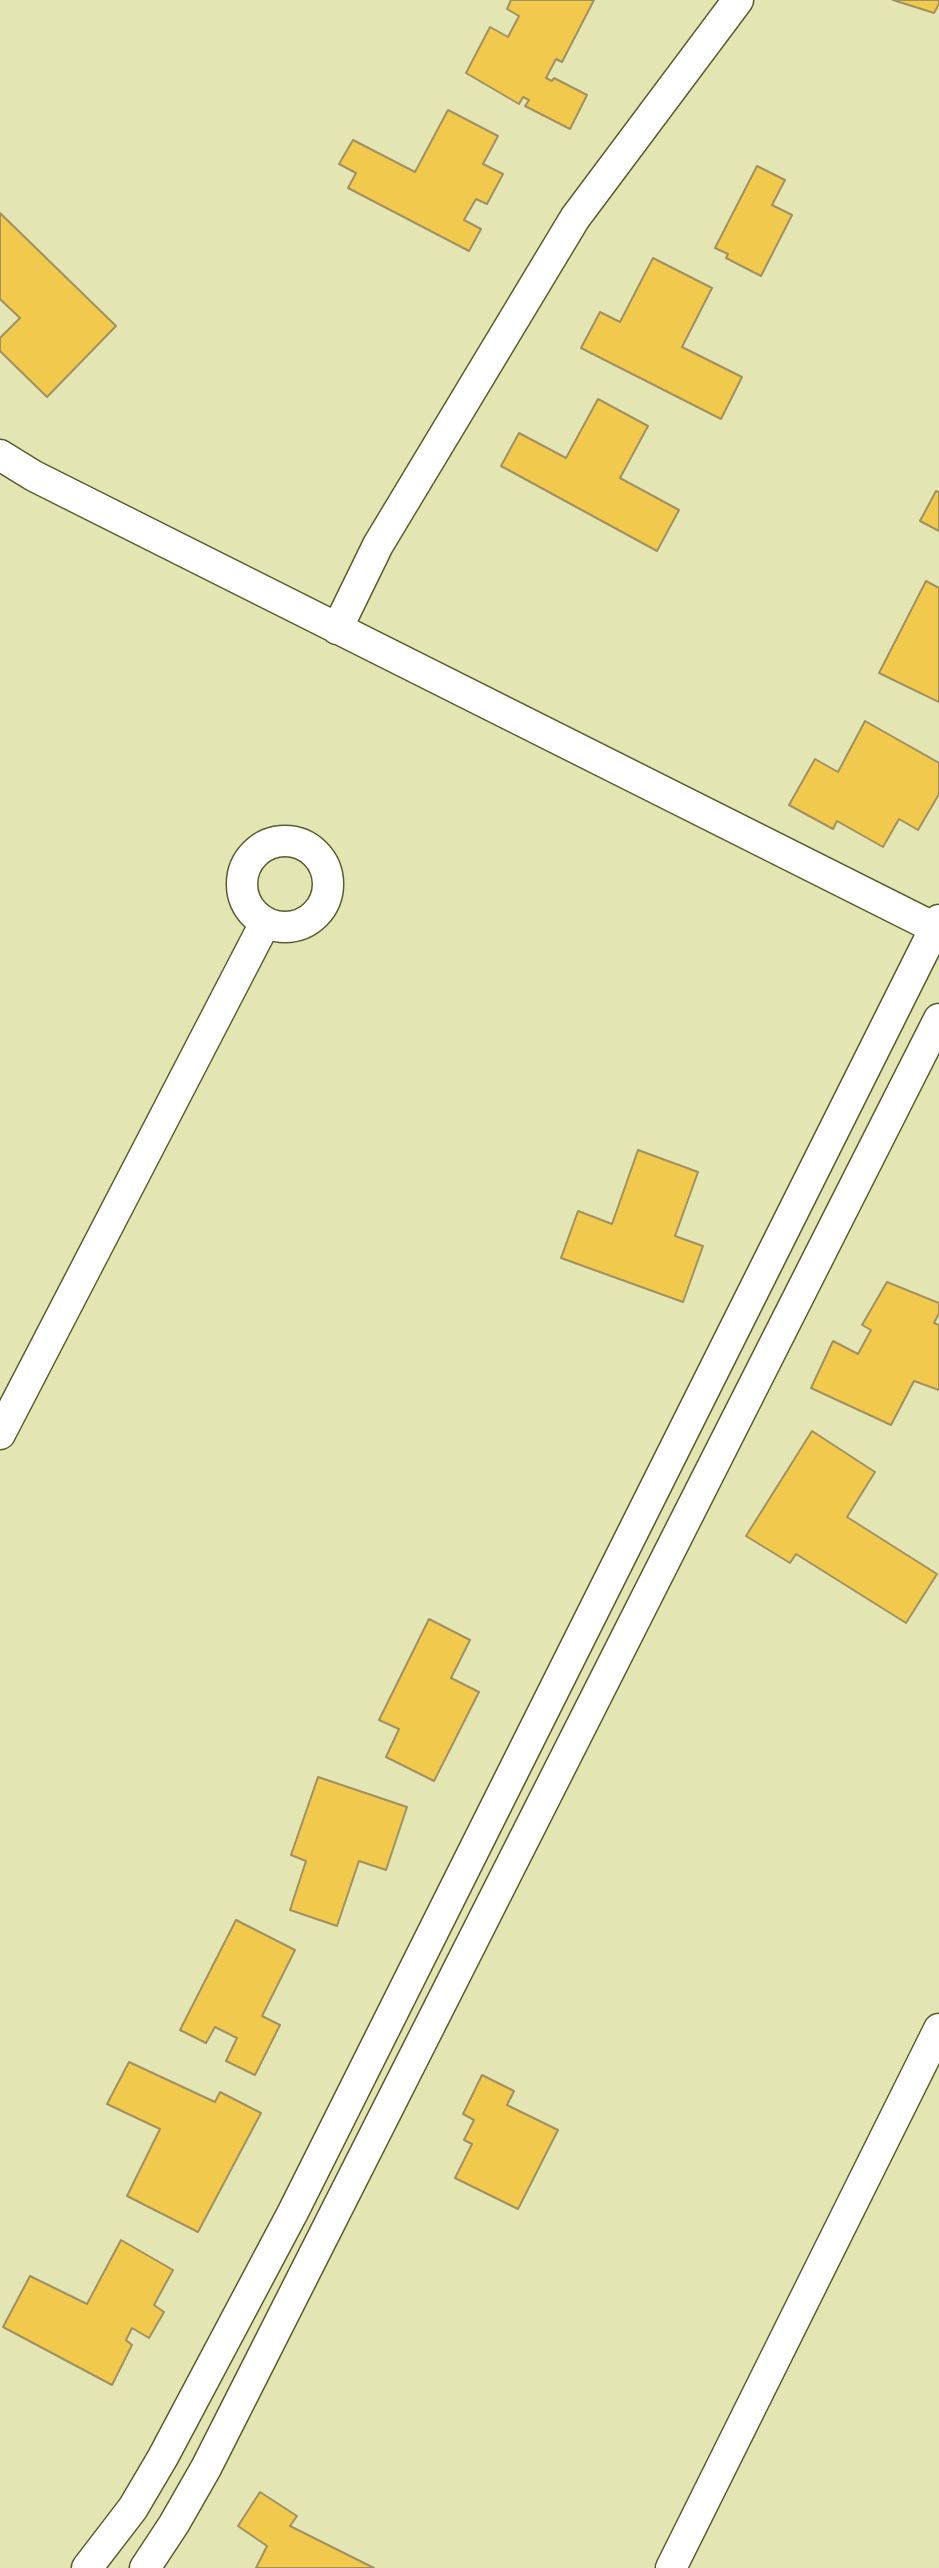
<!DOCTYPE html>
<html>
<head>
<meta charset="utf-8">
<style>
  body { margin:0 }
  canvas { display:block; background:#e3e6b3 }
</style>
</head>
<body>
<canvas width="939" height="2568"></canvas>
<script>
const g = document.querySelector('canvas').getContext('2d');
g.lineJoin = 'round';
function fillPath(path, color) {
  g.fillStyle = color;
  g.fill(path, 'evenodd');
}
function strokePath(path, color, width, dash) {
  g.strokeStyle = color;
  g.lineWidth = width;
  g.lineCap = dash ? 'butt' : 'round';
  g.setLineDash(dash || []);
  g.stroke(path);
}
const building = new Path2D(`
  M 511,0 L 594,0 L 562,62 L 556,59 L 546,78 L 552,81 L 554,78 L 587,95 L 570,129 L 525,106 L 529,100 L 523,97 L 519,104 L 466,73 L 490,27 L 508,37 L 519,16 L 507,9 Z
  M 893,0 L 939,0 L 939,4 L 934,13 Z
  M 448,110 L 498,136 L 483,164 L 503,174 L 487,204 L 476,199 L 464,220 L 481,229 L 469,251 L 348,188 L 356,173 L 339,164 L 353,140 L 415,172 Z
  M 757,166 L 785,180 L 772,205 L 792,215 L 761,276 L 726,258 L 728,254 L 715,248 Z
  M 0,213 L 116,326 L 47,397 L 0,351 L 0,338 L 20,318 L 0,299 Z
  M 653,258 L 712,288 L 682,347 L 742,377 L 721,419 L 581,348 L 600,312 L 620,322 Z
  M 598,399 L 648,426 L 620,478 L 679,510 L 657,551 L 501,466 L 519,433 L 566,458 Z
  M 936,491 L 939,492 L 939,531 L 920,521 Z
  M 926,581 L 939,588 L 939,702 L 879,673 Z
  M 865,721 L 939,763 L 939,794 L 918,830 L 899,819 L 883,847 L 837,821 L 833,829 L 789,805 L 815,759 L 838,772 Z
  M 638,1150 L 698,1172 L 675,1236 L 703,1246 L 683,1302 L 561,1258 L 578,1211 L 612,1224 Z
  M 887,1282 L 939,1303 L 939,1313 L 934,1323 L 939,1325 L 939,1390 L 914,1381 L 891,1425 L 811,1388 L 833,1341 L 858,1354 L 871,1330 L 862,1325 Z
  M 812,1431 L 875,1472 L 847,1517 L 937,1574 L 906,1623 L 796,1554 L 790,1563 L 746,1536 Z
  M 429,1619 L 470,1640 L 451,1678 L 479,1692 L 434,1781 L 386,1757 L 399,1729 L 379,1720 Z
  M 318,1777 L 407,1807 L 386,1870 L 359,1861 L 337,1926 L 290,1910 L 306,1861 L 291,1855 Z
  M 236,1920 L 295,1950 L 262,2016 L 280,2025 L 255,2075 L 226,2061 L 237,2038 L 215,2027 L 206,2043 L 180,2030 Z
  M 129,2062 L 215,2102 L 220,2092 L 261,2113 L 198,2232 L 127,2196 L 160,2129 L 107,2104 Z
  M 482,2075 L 514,2091 L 507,2105 L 558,2130 L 518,2209 L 455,2178 L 472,2144 L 464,2140 L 474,2120 L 463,2114 Z
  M 121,2240 L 173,2270 L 154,2305 L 164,2312 L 149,2338 L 132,2328 L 126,2340 L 132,2345 L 112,2385 L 3,2327 L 30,2276 L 87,2304 Z
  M 260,2492 L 297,2516 L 290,2526 L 374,2568 L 256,2568 L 267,2546 L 238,2526 Z`);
fillPath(building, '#f1c94c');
strokePath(building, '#a19162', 2);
const minor = new Path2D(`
  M 0,455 L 34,476 L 939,930
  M 337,629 L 378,545 L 575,218 L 738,0
  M242 884a43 43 0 1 1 86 0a43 43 0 1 1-86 0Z
  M 0,1434 L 265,923
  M 87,2568 L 133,2508 L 163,2457 L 293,2212 L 939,920
  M 145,2568 L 174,2524 L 206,2468 L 939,1019
  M 671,2568 L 939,2029`);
strokePath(minor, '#5b5c2e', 33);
strokePath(minor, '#fff', 30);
</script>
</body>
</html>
